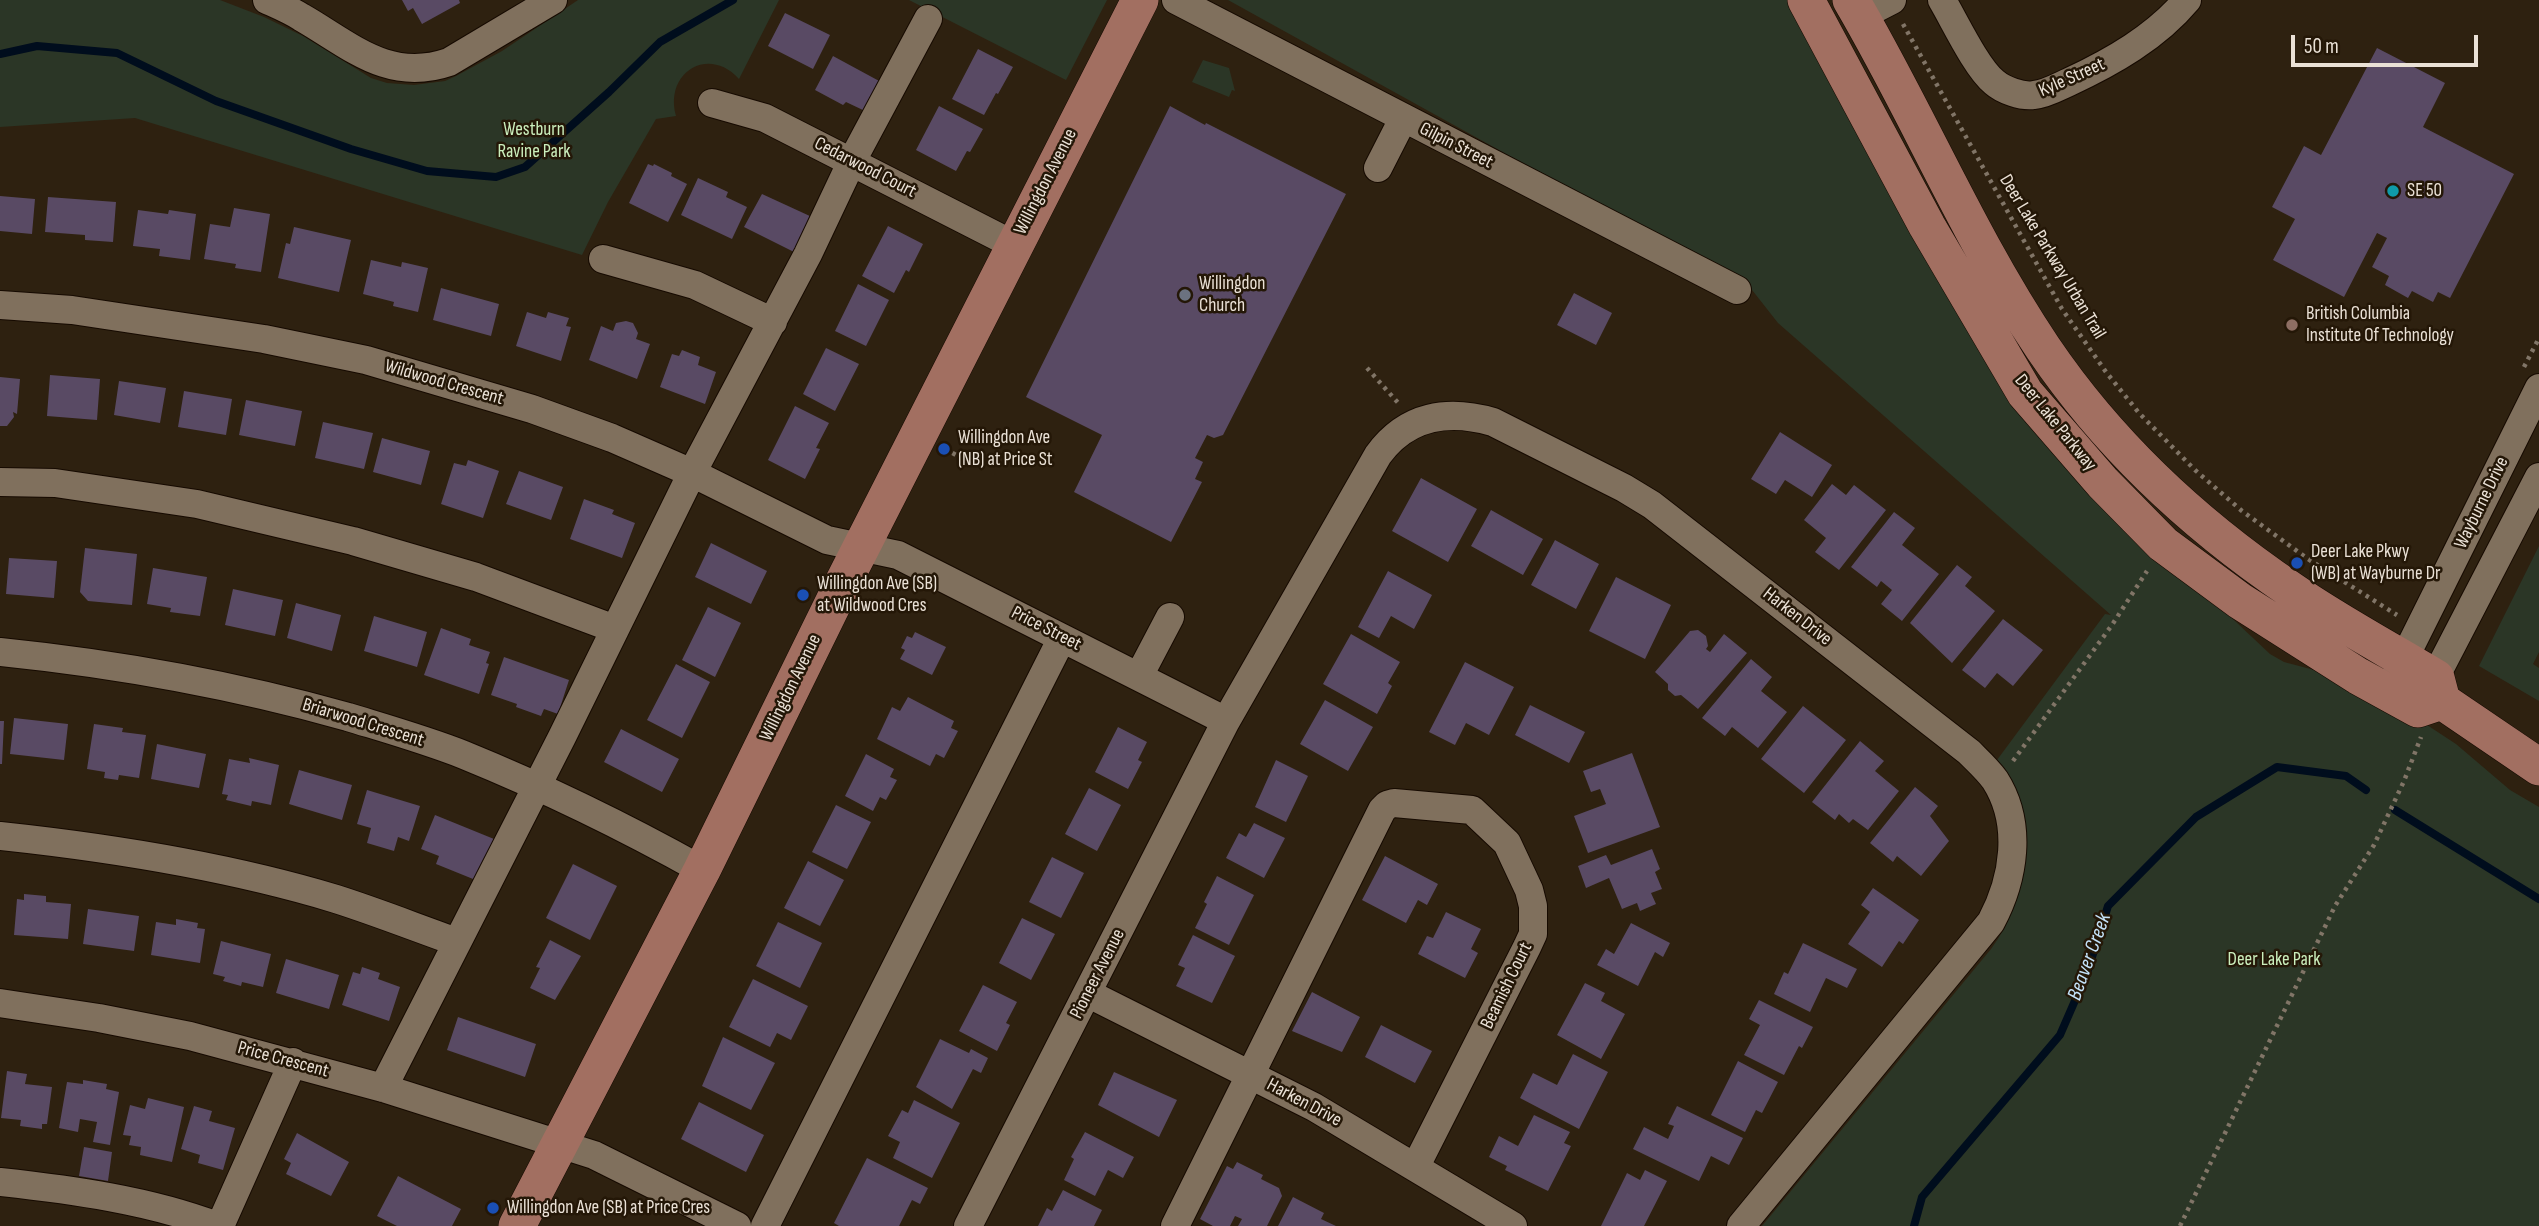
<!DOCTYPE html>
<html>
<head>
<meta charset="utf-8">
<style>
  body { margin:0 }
  #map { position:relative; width:2539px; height:1226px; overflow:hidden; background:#2e2110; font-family:"Sofia Sans Condensed",sans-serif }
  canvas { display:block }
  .scale { position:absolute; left:2291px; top:35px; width:187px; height:32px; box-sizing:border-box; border:4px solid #eae1d6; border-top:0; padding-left:9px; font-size:21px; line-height:24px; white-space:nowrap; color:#eae1d6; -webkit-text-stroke:5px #241707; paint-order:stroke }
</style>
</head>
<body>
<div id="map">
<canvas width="2539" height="1226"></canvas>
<div class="scale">50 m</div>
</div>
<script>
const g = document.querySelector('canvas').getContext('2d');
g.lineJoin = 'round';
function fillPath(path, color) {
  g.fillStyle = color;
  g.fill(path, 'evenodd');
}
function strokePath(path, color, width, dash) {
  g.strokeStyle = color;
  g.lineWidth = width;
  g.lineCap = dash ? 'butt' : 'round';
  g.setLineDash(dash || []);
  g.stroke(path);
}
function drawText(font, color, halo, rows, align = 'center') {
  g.font = font + ' "Sofia Sans Condensed",sans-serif';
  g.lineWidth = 5;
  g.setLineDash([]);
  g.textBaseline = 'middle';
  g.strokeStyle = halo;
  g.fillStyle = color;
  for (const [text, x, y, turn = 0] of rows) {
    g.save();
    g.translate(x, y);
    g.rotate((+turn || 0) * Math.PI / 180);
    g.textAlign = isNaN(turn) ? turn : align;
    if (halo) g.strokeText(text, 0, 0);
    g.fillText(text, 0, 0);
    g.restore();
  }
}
fillPath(new Path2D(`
  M 0,0 L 220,0 L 264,17 L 303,36 L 371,78 L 387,83 L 414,85 L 445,81 L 456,76 L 502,51 L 578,0 L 779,0 L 739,79 C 708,45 664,73 676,116 L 656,119 L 608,202 L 582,255 L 135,118 L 0,127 Z
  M 909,0 L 1107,0 L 1066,80 Z
  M 1228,0 L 1788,0 L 2008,392 L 2218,605 L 2270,654 L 2284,662 L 2318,671 L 2427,725 L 2456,744 L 2510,790 L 2539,807 L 2539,1226 L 1762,1226 L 1991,949 C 2031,897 2041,813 1997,760 L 2105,614 L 2111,615 L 1778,323 L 1745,281 L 1508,155 Z
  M 1203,60 L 1229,68 L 1235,91 L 1232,90 L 1229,97 L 1192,82 Z
  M 2539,546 L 2539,652 L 2533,664 L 2539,668 L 2539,701 L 2479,666 Z`), '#2b3626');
strokePath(new Path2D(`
  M 0,54 L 37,46 L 117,53 L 216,101 L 351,149 L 427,171 L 496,177 L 525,167 L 609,92 L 660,42 L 733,0
  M 2395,810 L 2539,899
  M 1914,1226 L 1922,1197 L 2060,1035 L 2087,973 L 2108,906 L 2196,817 L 2277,767 L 2346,776 L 2366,790`), '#000d1d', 8);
fillPath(new Path2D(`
  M 402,0 L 459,0 L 460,3 L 422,24 L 413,8 L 408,11 Z
  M 785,13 L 830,35 L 813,69 L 768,46 Z
  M 2377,48 L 2445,83 L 2423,127 L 2514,174 L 2450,298 L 2438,292 L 2433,302 L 2412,291 L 2408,298 L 2385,285 L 2389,276 L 2372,267 L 2387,238 L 2377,233 L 2344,297 L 2273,260 L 2295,219 L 2272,207 L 2304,146 L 2321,155 Z
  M 978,49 L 1013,67 L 998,94 L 996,93 L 984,115 L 952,99 Z
  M 833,56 L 881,82 L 865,111 L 846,102 L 843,105 L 815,90 Z
  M 939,106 L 983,129 L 970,152 L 967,151 L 956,171 L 916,150 Z
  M 1170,106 L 1205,125 L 1206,123 L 1346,194 L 1223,435 L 1214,438 L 1207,435 L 1195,458 L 1203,462 L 1195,479 L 1202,482 L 1171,542 L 1074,492 L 1102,435 L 1026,397 Z
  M 648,164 L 653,166 L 654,164 L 672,173 L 671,176 L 687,184 L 668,222 L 629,203 Z
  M 698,178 L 728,192 L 726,197 L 747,207 L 732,239 L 681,215 Z
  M 762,194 L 812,217 L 794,252 L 744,227 Z
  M 0,196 L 35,199 L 32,234 L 0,231 Z
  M 48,197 L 116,202 L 113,242 L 85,240 L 85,235 L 45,232 Z
  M 234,208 L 270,214 L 261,272 L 235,268 L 236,264 L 204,259 L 210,224 L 230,227 Z
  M 138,210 L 168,214 L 169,210 L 196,214 L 190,260 L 159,256 L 160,249 L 133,246 Z
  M 888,226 L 923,244 L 909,272 L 906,270 L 894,293 L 862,276 Z
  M 294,227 L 351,240 L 339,292 L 278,278 L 286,243 L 290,244 Z
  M 371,260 L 401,267 L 402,262 L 428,268 L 418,312 L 393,306 L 394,302 L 363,294 Z
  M 858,284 L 889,300 L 866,346 L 835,331 Z
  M 441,288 L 499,304 L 491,336 L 433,320 Z
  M 1574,293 L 1612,313 L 1596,345 L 1557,325 Z
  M 527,312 L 546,318 L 548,312 L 569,318 L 566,326 L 571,327 L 561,361 L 516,346 Z
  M 626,321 L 633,323 L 638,333 L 636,339 L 650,344 L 637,379 L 589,360 L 601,326 L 613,331 L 616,323 Z
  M 826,348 L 859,364 L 835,411 L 803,394 Z
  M 682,350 L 700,357 L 698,365 L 716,372 L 705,404 L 660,387 L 672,354 L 679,356 Z
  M 50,375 L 100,379 L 97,420 L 47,416 Z
  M 0,377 L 20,379 L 17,414 L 13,412 L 14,417 L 7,426 L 0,426 Z
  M 119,381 L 166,388 L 160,423 L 114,415 Z
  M 184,391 L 232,399 L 226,435 L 178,427 Z
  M 246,400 L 302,411 L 295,446 L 239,435 Z
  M 795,406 L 829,423 L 816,448 L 820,449 L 805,479 L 768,460 Z
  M 323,422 L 373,433 L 364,469 L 315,458 Z
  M 1780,432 L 1832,465 L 1812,497 L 1785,480 L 1776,494 L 1751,479 Z
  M 382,438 L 430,451 L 421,485 L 373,472 Z
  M 468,460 L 499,471 L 483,518 L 441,504 L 454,463 L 466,466 Z
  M 519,471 L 563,487 L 551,520 L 506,504 Z
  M 1421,478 L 1477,509 L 1448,562 L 1392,531 Z
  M 1832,484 L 1846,495 L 1854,485 L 1886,510 L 1839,570 L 1815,552 L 1826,538 L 1804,520 Z
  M 584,499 L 614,510 L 612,514 L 635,523 L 622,558 L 570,539 Z
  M 1491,510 L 1543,539 L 1523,575 L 1471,546 Z
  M 1894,512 L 1915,528 L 1902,545 L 1939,574 L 1902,621 L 1881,604 L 1892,590 L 1881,581 L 1877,587 L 1851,567 Z
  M 1555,540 L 1599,564 L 1576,609 L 1531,585 Z
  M 711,543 L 767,571 L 751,604 L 695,577 Z
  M 85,548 L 137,554 L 132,605 L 88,601 L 80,592 Z
  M 9,558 L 57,561 L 54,598 L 6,594 Z
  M 1957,565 L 1972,577 L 1965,586 L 1995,611 L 1952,663 L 1910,623 Z
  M 153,568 L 207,577 L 200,616 L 170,612 L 171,608 L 147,604 Z
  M 1388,571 L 1432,595 L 1414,629 L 1391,616 L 1379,638 L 1358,627 Z
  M 1616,577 L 1671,605 L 1645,659 L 1589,631 Z
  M 233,589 L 283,600 L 275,636 L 225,625 Z
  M 296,603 L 341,615 L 332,651 L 287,638 Z
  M 708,607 L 741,623 L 715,677 L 682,660 Z
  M 374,616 L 427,632 L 417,667 L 364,651 Z
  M 2003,619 L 2043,650 L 2013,686 L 1997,673 L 1985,688 L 1962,670 Z
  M 441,628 L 471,639 L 469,645 L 490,652 L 486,663 L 489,664 L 479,694 L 424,675 Z
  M 1698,630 L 1706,636 L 1708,646 L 1706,649 L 1710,652 L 1724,634 L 1747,653 L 1698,709 L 1681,695 L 1675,696 L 1668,690 L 1668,684 L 1655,672 L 1690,631 Z
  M 915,632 L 946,647 L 932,675 L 900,659 L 905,650 L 901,648 L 907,636 L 912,638 Z
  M 1351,634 L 1400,662 L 1388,683 L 1392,686 L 1377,714 L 1323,684 Z
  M 504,657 L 569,680 L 558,714 L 544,709 L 541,716 L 516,707 L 517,704 L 491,695 Z
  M 1751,659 L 1772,677 L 1761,691 L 1787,712 L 1758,748 L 1732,727 L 1725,736 L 1702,718 Z
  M 1465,662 L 1514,687 L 1489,735 L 1466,723 L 1455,745 L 1429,732 Z
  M 676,664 L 710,682 L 682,738 L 647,720 Z
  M 908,697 L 954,721 L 951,728 L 958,731 L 944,758 L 936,754 L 930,766 L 877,739 L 892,707 L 900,711 Z
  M 1325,700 L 1373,727 L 1348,771 L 1300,744 Z
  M 1530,705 L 1585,732 L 1569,763 L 1515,735 Z
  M 1803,706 L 1846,740 L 1804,793 L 1761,759 Z
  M 14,718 L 68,724 L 64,760 L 10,754 Z
  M 0,721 L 4,721 L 2,764 L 0,764 Z
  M 94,724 L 123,728 L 122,732 L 146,735 L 139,778 L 119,775 L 118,780 L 104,778 L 105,772 L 87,769 Z
  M 1118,727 L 1147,742 L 1138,760 L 1142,762 L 1128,789 L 1095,772 Z
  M 621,729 L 679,759 L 662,792 L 604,762 Z
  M 1860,741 L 1884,761 L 1875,771 L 1899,791 L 1868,830 L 1853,819 L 1849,823 L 1839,814 L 1835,820 L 1812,802 Z
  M 157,744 L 206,754 L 199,788 L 151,779 Z
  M 1632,753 L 1660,827 L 1588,853 L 1574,816 L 1606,804 L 1600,789 L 1591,792 L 1583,771 Z
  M 866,754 L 894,769 L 890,777 L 897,780 L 886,800 L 880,797 L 873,811 L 845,796 Z
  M 249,758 L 279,765 L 271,805 L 252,801 L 251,806 L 226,800 L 228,795 L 222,794 L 229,759 L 250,763 Z
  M 1276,760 L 1308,776 L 1286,822 L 1255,807 Z
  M 299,770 L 352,785 L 342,820 L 289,804 Z
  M 1915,787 L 1938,806 L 1930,816 L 1949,841 L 1921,876 L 1897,856 L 1893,862 L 1870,843 Z
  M 1089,788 L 1121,805 L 1097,851 L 1065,834 Z
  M 367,790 L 420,806 L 409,841 L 398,837 L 394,851 L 367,843 L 371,828 L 357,824 Z
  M 836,805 L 871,822 L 847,869 L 812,852 Z
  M 435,815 L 494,839 L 478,881 L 436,864 L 439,856 L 421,849 Z
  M 1254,823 L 1285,838 L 1264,878 L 1226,858 L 1239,833 L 1246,837 Z
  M 1652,849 L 1660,869 L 1655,872 L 1662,889 L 1651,893 L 1656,904 L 1640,911 L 1637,903 L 1622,909 L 1609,878 L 1586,888 L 1578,866 L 1606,855 L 1611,865 Z
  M 1385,856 L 1438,884 L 1427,905 L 1418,900 L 1406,923 L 1362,900 Z
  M 1052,857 L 1084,873 L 1061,918 L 1029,902 Z
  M 808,861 L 844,880 L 820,926 L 784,908 Z
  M 573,864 L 617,886 L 590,940 L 546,918 Z
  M 1217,876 L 1254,895 L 1229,945 L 1195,928 L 1207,904 L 1204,902 Z
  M 1873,888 L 1919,920 L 1903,944 L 1899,941 L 1882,967 L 1848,944 L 1870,912 L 1861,905 Z
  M 24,894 L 46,896 L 46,902 L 71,904 L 68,939 L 14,935 L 17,899 L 24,900 Z
  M 88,909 L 139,916 L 134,951 L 83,944 Z
  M 1446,912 L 1481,929 L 1471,949 L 1478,953 L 1465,978 L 1418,954 L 1427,936 L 1433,938 Z
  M 1022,918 L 1055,934 L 1031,980 L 999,963 Z
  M 176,919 L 198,923 L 197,928 L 205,929 L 200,963 L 151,955 L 156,922 L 176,925 Z
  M 778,922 L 822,943 L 800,988 L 756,966 Z
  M 1631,923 L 1670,943 L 1663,957 L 1655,952 L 1638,986 L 1597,965 L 1606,949 L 1614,954 Z
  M 1193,935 L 1235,956 L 1212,1003 L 1176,986 L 1185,968 L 1178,965 Z
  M 550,940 L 581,956 L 555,1000 L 530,988 L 540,968 L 536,967 Z
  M 221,941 L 271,954 L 263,987 L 242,982 L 241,986 L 223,981 L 225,977 L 213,974 Z
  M 1803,943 L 1857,969 L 1847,988 L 1826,978 L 1810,1012 L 1774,994 L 1784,972 L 1788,974 Z
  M 286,959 L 339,975 L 329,1009 L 276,993 Z
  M 362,967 L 380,973 L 378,979 L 400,987 L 389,1021 L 342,1005 L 353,972 L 360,974 Z
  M 753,979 L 808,1006 L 791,1040 L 777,1033 L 770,1047 L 729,1027 Z
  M 1585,983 L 1605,993 L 1601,1001 L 1625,1014 L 1601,1059 L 1557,1035 Z
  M 983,985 L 1017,1002 L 1006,1023 L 1010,1025 L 997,1051 L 959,1031 Z
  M 1312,992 L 1360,1017 L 1342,1052 L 1292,1031 Z
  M 1759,1000 L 1813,1027 L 1802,1048 L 1799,1046 L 1784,1075 L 1744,1055 L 1760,1025 L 1749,1019 Z
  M 458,1017 L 536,1044 L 525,1077 L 447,1050 Z
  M 1381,1025 L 1432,1051 L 1415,1083 L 1365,1057 Z
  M 723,1037 L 775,1063 L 751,1110 L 702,1086 Z
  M 940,1039 L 969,1053 L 971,1049 L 988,1058 L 981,1073 L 973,1069 L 952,1109 L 916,1087 Z
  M 1573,1054 L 1608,1072 L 1579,1129 L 1520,1098 L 1533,1073 L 1557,1085 Z
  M 1738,1061 L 1778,1082 L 1762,1113 L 1756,1110 L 1745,1132 L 1711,1115 Z
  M 7,1071 L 27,1074 L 25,1084 L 52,1087 L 47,1124 L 42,1124 L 42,1129 L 20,1126 L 21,1120 L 1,1118 Z
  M 1114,1072 L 1177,1100 L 1159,1137 L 1098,1105 Z
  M 83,1080 L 107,1084 L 106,1089 L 119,1092 L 110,1145 L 93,1142 L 97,1122 L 80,1119 L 78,1132 L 59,1128 L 67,1082 L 83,1084 Z
  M 148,1098 L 184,1107 L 172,1162 L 140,1155 L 141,1147 L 129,1145 L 131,1136 L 123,1135 L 130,1105 L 145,1109 Z
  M 914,1100 L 960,1123 L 932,1178 L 893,1158 L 900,1142 L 888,1136 L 902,1110 L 908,1113 Z
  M 699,1102 L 764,1135 L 746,1172 L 681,1139 Z
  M 194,1106 L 212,1111 L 209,1121 L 235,1128 L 223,1170 L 198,1163 L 200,1155 L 181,1149 Z
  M 1677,1106 L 1743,1138 L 1729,1165 L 1711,1156 L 1699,1181 L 1633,1149 L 1644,1127 L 1668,1139 L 1674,1126 L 1668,1124 Z
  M 1534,1115 L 1570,1132 L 1564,1143 L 1571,1146 L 1548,1191 L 1505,1170 L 1507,1166 L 1489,1157 L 1499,1136 L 1518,1146 Z
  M 1085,1132 L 1134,1157 L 1123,1178 L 1108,1170 L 1095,1196 L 1064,1180 L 1074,1159 L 1071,1157 Z
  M 297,1133 L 349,1162 L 331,1196 L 286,1174 L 291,1163 L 284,1159 Z
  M 84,1147 L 112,1152 L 108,1181 L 79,1176 Z
  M 867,1158 L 928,1188 L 920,1204 L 912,1200 L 899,1226 L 839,1226 L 834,1223 Z
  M 1237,1162 L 1263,1175 L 1261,1179 L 1279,1188 L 1282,1196 L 1267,1226 L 1238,1226 L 1242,1219 L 1235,1216 L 1230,1226 L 1213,1226 L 1200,1219 L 1227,1166 L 1233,1169 Z
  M 1645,1170 L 1667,1181 L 1644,1226 L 1601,1226 L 1627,1173 L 1640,1180 Z
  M 398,1176 L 461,1209 L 452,1226 L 397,1226 L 377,1216 Z
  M 1063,1190 L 1102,1210 L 1094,1226 L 1038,1226 L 1047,1208 L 1052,1211 Z
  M 1293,1197 L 1324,1213 L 1321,1219 L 1336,1226 L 1278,1226 Z`), '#594a64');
const minor = new Path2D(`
  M 267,0 C 278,5 290,10 301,17 C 350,45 388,83 449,62 L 553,0
  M 1176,0 L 1737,290
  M 1942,0 C 1955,22 1976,67 1994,82 C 2003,90 2022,97 2034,95 C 2046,94 2058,87 2069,82 C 2112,62 2156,37 2187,0
  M 1861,16 L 1892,0
  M 712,103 L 765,118 L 1014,245
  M 1378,168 L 1403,119
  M 603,259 L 695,285 L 773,322
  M 0,305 L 72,310 L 264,339 L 366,360 L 532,409 L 612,438 L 692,473 L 827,540 L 898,555 L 1226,721
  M 0,482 L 55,483 L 197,504 L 353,541 L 476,577 L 615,629
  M 0,652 C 118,664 234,685 348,717 C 387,729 426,740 464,755 C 545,788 625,827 702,870
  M 1139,676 L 1170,617
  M 2395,677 L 2539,388
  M 2426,695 L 2539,477
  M 0,836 C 113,848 227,866 336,899 C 377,912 417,928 457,942
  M 1089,994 L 1314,1107 L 1513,1226
  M 0,1003 L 99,1018 L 190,1036 L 383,1088 L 594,1155 L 737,1226
  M 383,1088 L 562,737 L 692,473 L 808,254 L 852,161 L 928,19
  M 0,1182 C 73,1190 148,1200 217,1226
  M 220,1226 L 293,1062
  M 765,1226 L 1062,638
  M 968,1226 L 1226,721 L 1378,455 C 1407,415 1448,409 1493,422 L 1624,488 L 1652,505 L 1969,752 C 1978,761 1988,770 1995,780 C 2023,824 2014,879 1991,922 L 1741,1226
  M 1175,1226 L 1382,810 L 1387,805 L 1394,803 L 1472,810 L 1507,843 L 1529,890 L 1533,906 L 1533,934 L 1527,947 L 1416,1166`);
const major = new Path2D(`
  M 1806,0 L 1927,226 L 2025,393 L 2103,483 L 2163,544 L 2240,601 L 2358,676 L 2418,709 L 2442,701
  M 1851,0 C 1918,114 1969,238 2043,348 C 2108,444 2195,525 2291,590 C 2337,622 2388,649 2436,678 L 2442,701 L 2539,767
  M 517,1226 L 702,870 L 843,583 L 1140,0`);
strokePath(minor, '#160a00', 30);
strokePath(major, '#160a00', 38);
strokePath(new Path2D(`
  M 1903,24 L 2062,309 L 2106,372 L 2139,413 L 2195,470 L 2242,511 L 2308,559 L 2397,615
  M 2524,367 L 2539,338
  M 1367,368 L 1400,405
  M 945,449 L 956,455
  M 2013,761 L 2112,625 L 2147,571
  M 2180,1226 L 2335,906 L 2374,845 L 2404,781 L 2421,737`), '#817567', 4.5, [3.5, 5]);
strokePath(minor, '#80705d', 28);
strokePath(major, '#a26f61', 37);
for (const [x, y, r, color] of [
  [2393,191,7,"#0f9aa8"],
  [1185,295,7,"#6b7280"],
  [2292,325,7,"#8d6e63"],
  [944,449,7,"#1a4fb4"],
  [2297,563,7,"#1a4fb4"],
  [803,595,7,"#1a4fb4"],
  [493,1208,7,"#1a4fb4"]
]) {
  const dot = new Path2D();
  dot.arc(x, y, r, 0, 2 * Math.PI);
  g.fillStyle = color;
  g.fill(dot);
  strokePath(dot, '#241707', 2.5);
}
drawText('19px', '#eae1d6', '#241707', [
  ["Kyle Street",2072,78,-24],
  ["Gilpin Street",1456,146,27],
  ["Cedarwood Court",865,168,27],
  ["Willingdon Avenue",1046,182,-63],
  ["Deer Lake Parkway Urban Trail",2052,257,59],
  ["Wildwood Crescent",444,383,16],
  ["Deer Lake Parkway",2055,423,51],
  ["Wayburne Drive",2482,503,-64],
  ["Harken Drive",1797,617,38],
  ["Price Street",1046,629,27],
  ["Willingdon Avenue",791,688,-64],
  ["Briarwood Crescent",363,723,17],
  ["Pioneer Avenue",1098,974,-63],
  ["Beamish Court",1507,986,-64],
  ["Price Crescent",283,1060,15],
  ["Harken Drive",1304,1103,28]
]);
drawText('19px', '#cbefbd', '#241707', [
  ["Westburn",534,130],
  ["Ravine Park",534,152],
  ["Deer Lake Park",2274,960]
]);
drawText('19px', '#eae1d6', '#241707', [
  ["SE 50",2407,191],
  ["Willingdon",1199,284],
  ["Church",1199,306],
  ["British Columbia",2306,314],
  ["Institute Of Technology",2306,336],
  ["Willingdon Ave",958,438],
  ["(NB) at Price St",958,460],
  ["Deer Lake Pkwy",2311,552],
  ["(WB) at Wayburne Dr",2311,574],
  ["Willingdon Ave (SB)",817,584],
  ["at Wildwood Cres",817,606],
  ["Willingdon Ave (SB) at Price Cres",507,1208]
], 'left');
drawText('italic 21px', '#c4e2f9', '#241707', [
  ["Beaver Creek",2090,957,-70]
]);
</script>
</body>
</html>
